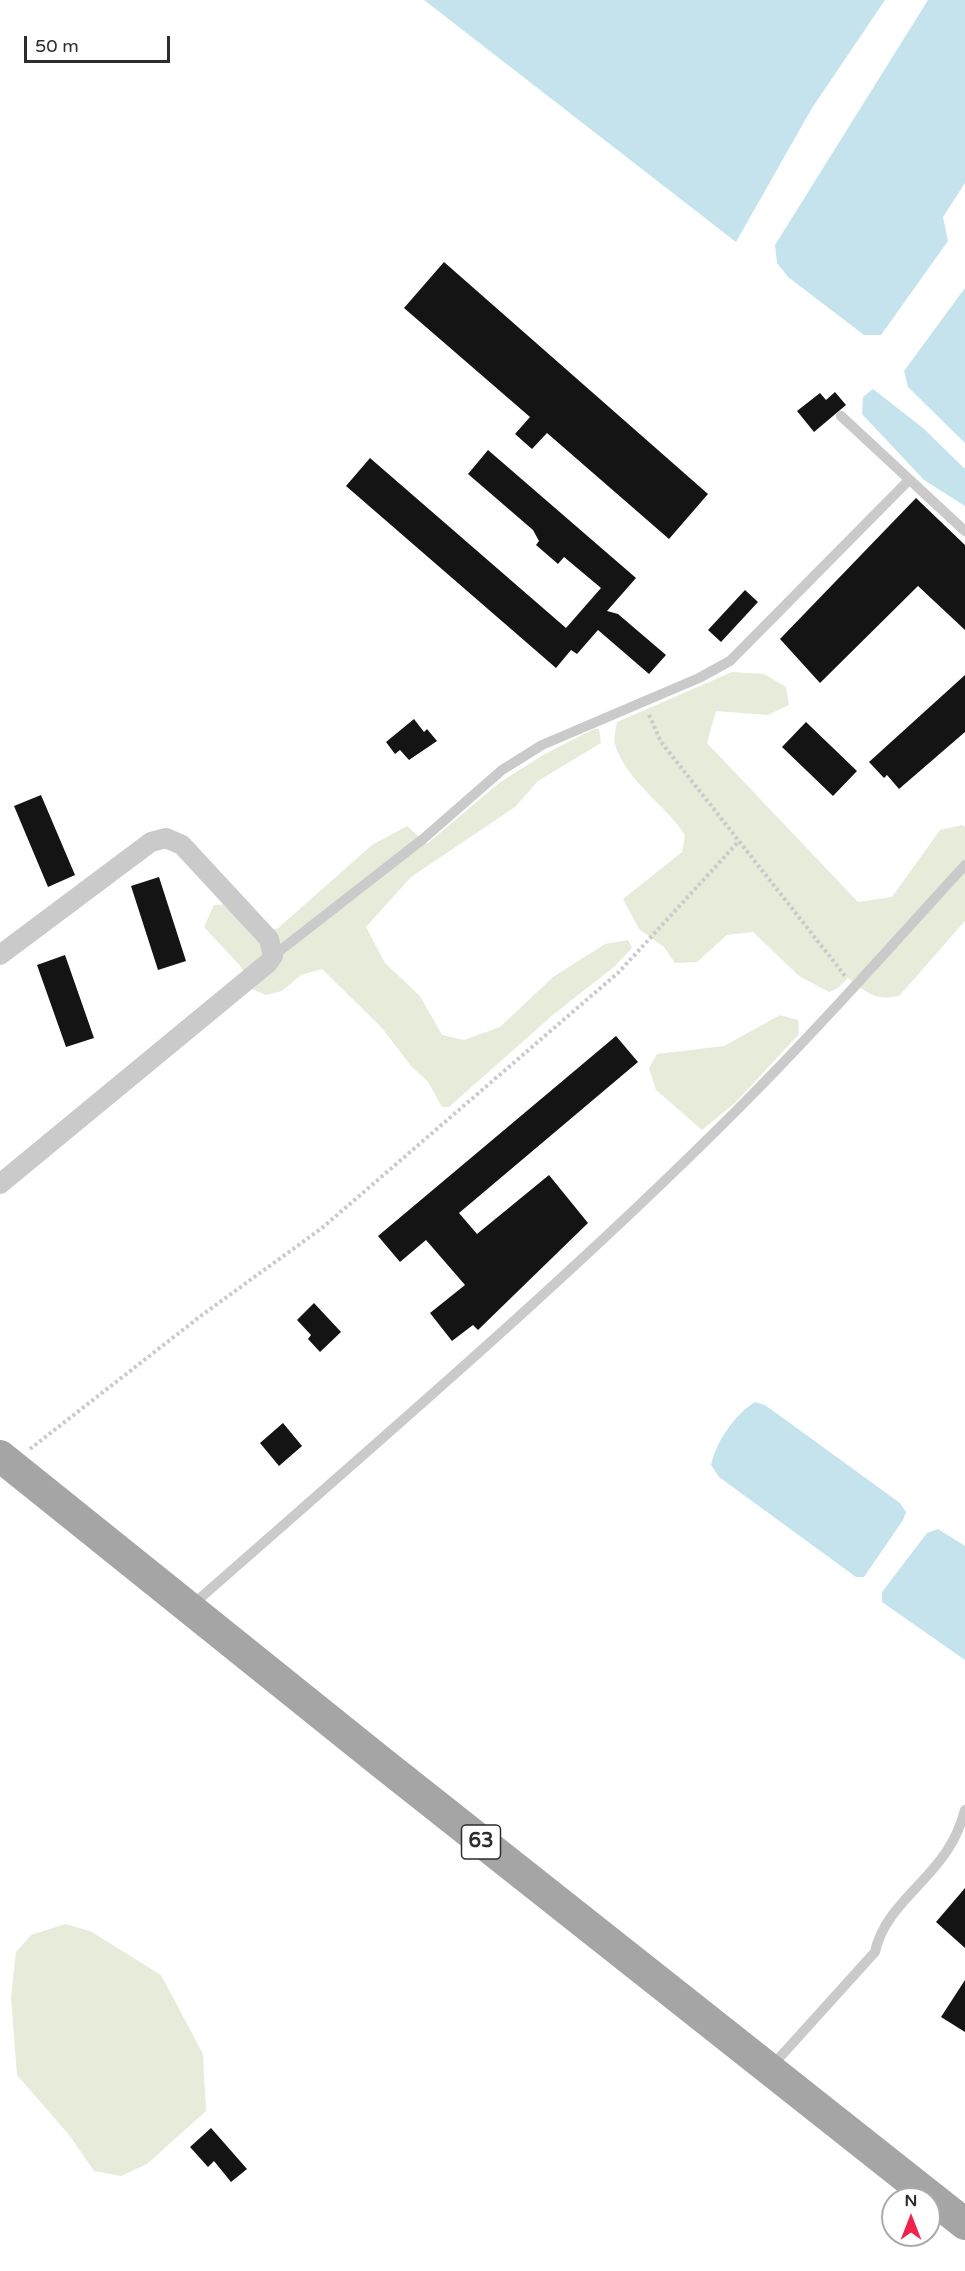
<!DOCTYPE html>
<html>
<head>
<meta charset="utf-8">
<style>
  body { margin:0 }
  #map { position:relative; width:965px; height:2271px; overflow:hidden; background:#fff; font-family:"Varela Round",sans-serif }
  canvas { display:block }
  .north { position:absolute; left:881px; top:2187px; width:60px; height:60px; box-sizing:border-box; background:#fff; border:2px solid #ababab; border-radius:50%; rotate:0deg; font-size:16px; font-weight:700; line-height:24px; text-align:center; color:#2d2d2d }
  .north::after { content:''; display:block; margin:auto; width:21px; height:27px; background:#f0234d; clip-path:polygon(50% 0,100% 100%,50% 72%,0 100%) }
  .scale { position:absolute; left:24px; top:36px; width:146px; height:27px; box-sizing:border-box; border:3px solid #2d2d2d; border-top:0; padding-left:8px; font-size:18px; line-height:21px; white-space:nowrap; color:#2d2d2d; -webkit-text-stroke:4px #fff; paint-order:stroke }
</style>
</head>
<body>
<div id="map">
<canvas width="965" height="2271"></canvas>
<div class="north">N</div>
<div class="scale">50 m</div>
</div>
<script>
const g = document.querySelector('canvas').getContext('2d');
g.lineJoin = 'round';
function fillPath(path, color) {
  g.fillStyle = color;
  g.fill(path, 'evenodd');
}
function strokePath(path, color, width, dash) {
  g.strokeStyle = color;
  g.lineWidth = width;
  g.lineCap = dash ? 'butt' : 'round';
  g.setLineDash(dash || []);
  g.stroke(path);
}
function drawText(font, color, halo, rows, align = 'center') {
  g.font = font + ' "Varela Round",sans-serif';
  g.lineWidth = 6;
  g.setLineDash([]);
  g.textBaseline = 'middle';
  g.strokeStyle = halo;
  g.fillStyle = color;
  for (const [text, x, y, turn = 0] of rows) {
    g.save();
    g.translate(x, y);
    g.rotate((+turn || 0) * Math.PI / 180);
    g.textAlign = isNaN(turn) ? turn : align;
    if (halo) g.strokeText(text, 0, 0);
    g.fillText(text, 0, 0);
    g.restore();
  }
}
fillPath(new Path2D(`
  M 732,672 L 764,674 L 786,687 L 789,705 L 768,715 L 716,711 L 707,743 L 858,902 L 892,897 L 940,830 L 962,825 L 965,827 L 965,921 L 900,995 C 878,1003 864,991 848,978 L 838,988 L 829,992 L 799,976 L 753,932 L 727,935 L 697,962 L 675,963 L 664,947 L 639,929 L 623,899 L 682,852 L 685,835 C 664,803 628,783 615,745 C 613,739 616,729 617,722 Z
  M 594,729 L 599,729 L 601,743 L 538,781 L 515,807 L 411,877 L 366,927 L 385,963 L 420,996 L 442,1035 L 464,1040 L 500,1027 L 553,977 L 605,944 L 628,940 L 632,948 L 615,966 L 554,1014 L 449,1107 L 442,1107 L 428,1082 L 411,1066 L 382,1028 L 322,969 L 301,975 L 282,991 L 266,995 L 247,987 L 242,968 L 204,927 L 214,905 L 230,904 L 252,930 L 277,929 L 372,845 L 407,826 L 427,844 L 499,783 L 543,755 Z
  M 780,1015 L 798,1020 L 799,1034 L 736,1102 L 702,1130 L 656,1090 L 649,1068 L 657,1054 L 724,1046 Z
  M 65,1924 L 90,1931 L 161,1975 L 203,2054 L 206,2111 L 147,2164 L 121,2176 L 94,2171 L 70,2136 L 17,2075 L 11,1997 L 16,1952 L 31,1935 Z`), '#e6ecd9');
fillPath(new Path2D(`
  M 424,0 L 885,0 L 812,108 L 736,242 Z
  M 928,0 L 965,0 L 965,183 L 943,217 L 948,241 L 881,335 L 864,335 L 788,277 L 777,263 L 775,245 Z
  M 965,288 L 965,443 L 908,387 L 904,371 Z
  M 873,389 L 923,428 L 965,469 L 965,506 L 924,480 L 862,414 L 863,397 Z
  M 755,1402 L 765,1405 L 900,1503 L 906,1512 L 903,1520 L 864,1577 L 856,1577 L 719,1477 L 711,1465 C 716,1442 735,1414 755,1402 Z
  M 938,1529 L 965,1546 L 965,1660 L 882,1602 L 882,1592 L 927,1533 Z`), '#c4e3ed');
fillPath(new Path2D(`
  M 444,262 L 708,494 L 669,539 L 547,433 L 532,449 L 515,434 L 530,417 L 404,308 Z
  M 835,392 L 846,405 L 814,432 L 797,411 L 820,393 L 826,400 Z
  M 488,450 L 636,578 L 607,611 L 618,614 L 666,655 L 649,674 L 598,630 L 577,654 L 571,650 L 556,668 L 346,486 L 370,458 L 566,628 L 601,588 L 564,557 L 558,564 L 536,545 L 539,541 L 533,530 L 468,474 Z
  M 916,498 L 965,545 L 965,630 L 918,586 L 820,683 L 780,639 Z
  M 745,590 L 758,602 L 721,642 L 708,630 Z
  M 965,675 L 965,732 L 899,789 L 887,775 L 884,778 L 869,762 Z
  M 414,719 L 424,732 L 427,729 L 437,741 L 409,760 L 400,750 L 395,754 L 386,742 Z
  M 806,722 L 857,771 L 833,796 L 782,747 Z
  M 41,795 L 75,875 L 48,887 L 14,806 Z
  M 159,877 L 186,961 L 158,970 L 131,886 Z
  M 65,955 L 94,1038 L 66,1047 L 37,965 Z
  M 616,1036 L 638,1062 L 459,1213 L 477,1234 L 549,1175 L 588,1223 L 478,1330 L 473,1325 L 452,1341 L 430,1313 L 465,1285 L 426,1240 L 400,1262 L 378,1236 Z
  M 314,1303 L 341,1332 L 320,1352 L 308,1339 L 311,1335 L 297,1320 Z
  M 283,1423 L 302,1446 L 279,1466 L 260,1443 Z
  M 965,1888 L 965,1948 L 936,1922 Z
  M 965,1980 L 965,2032 L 941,2017 Z
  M 211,2128 L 247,2169 L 231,2182 L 214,2161 L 208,2167 L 190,2147 Z`), '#141414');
strokePath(new Path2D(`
  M 649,715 L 661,742 L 846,977
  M 30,1449 L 202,1315 L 322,1228 L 619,972 L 739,841`), '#cacaca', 4, [3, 3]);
strokePath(new Path2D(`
  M 841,416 L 965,531
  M 273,956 L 423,839 L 502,770 L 542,745 L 699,678 L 730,661 L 909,480
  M 190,1607 C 375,1444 563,1284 737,1110 C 816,1031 890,947 965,865
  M 771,2067 L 875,1952 C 884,1909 926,1885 948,1849 C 956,1837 961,1824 965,1810`), '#cacaca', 10);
strokePath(new Path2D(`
  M 0,955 L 151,842 L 166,838 L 182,845 L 269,939 L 273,956 L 268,963 L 0,1184`), '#cacaca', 20);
strokePath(new Path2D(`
  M 0,1456 L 381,1762 L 965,2224`), '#a5a5a5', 32);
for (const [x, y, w] of [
  [481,1842,39]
]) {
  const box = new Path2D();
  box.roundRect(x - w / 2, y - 17, w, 34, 4.5);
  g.fillStyle = '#fff';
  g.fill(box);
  strokePath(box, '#2d2d2d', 1.5);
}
drawText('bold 20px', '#2d2d2d', null, [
  ["63",481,1842]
]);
</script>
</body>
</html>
